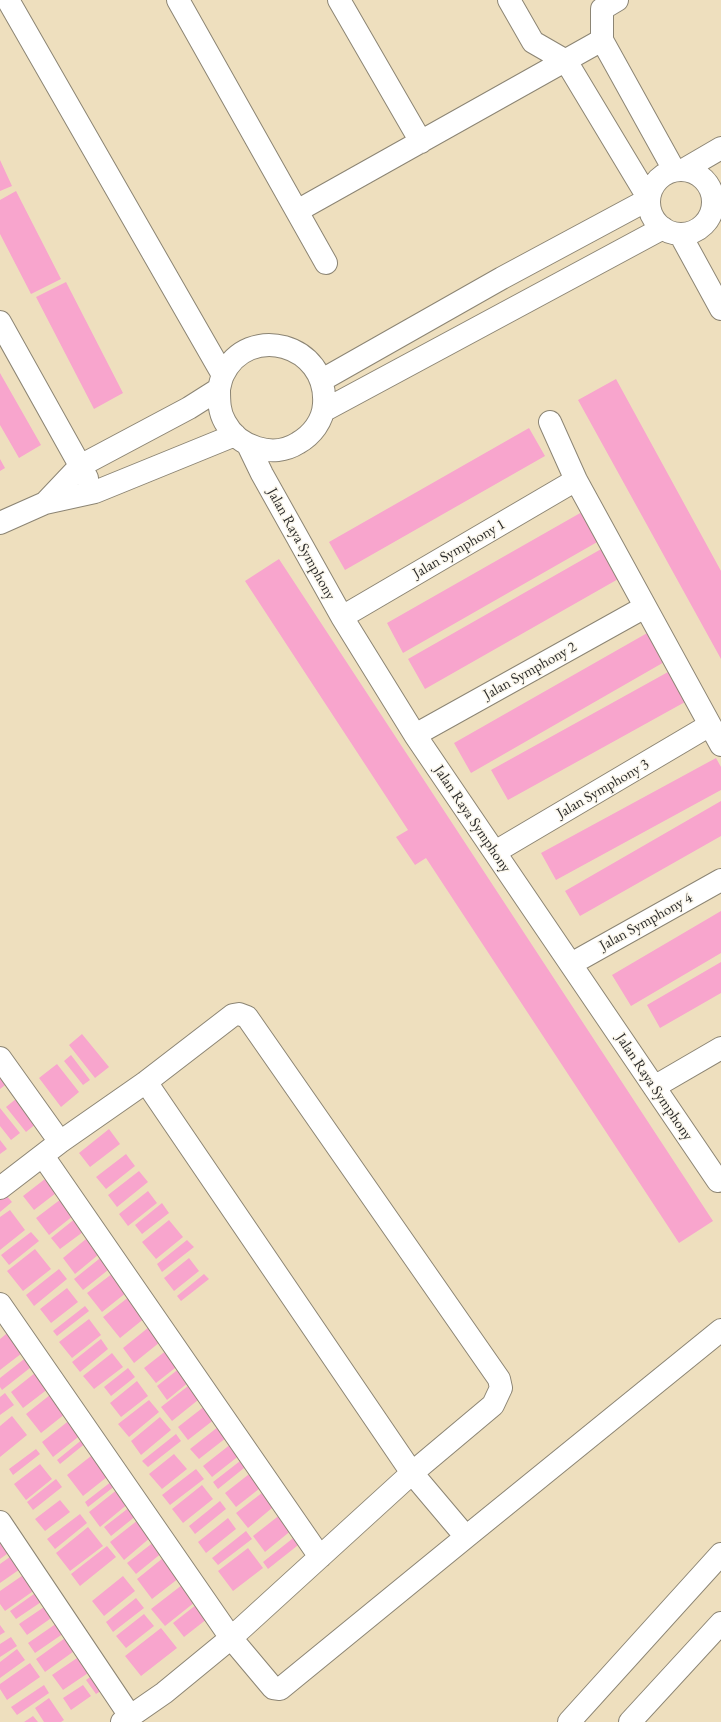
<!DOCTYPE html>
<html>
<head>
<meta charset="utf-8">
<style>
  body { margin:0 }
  canvas { display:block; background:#eedfbe }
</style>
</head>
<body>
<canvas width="721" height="1722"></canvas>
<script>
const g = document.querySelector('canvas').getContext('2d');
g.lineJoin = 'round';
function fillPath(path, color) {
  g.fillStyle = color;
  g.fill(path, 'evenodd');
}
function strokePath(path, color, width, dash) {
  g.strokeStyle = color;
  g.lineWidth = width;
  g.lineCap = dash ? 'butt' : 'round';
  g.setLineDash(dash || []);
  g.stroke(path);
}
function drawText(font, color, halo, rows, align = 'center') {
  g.font = font + ' "EB Garamond",serif';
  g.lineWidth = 3;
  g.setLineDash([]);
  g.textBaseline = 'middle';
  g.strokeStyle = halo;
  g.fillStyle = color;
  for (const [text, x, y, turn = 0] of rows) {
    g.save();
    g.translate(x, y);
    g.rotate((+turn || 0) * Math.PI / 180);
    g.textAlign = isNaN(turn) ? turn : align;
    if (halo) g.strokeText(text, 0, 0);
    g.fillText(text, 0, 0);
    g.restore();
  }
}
fillPath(new Path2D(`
  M 0,160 L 12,186 L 0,191 Z
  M 16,191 L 61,279 L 31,294 L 0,234 L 0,200 Z
  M 66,282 L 123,393 L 94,409 L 36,297 Z
  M 0,373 L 41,445 L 19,458 L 0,425 Z
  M 616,379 L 721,571 L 721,659 L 578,400 Z
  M 529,428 L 545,456 L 345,570 L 329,542 Z
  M 0,459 L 5,468 L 0,471 Z
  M 582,512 L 599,541 L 403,653 L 387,623 Z
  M 603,548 L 620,578 L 425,689 L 408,659 Z
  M 279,559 L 713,1221 L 679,1243 L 426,858 L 415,865 L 396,837 L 408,830 L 245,581 Z
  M 649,632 L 666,661 L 471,773 L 454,743 Z
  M 668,672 L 685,702 L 508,800 L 491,770 Z
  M 716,758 L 721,767 L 721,790 L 556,880 L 541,853 Z
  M 721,801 L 721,836 L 580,916 L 565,891 Z
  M 721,911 L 721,953 L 631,1006 L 612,975 Z
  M 721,962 L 721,993 L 660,1028 L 647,1005 Z
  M 82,1034 L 109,1067 L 95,1078 L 69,1045 Z
  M 71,1055 L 90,1080 L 83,1085 L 64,1061 Z
  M 0,1062 L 13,1079 L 0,1089 Z
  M 57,1064 L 79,1092 L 61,1107 L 39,1078 Z
  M 22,1094 L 42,1119 L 26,1132 L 6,1107 Z
  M 0,1108 L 20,1133 L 11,1140 L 0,1126 Z
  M 109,1129 L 120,1144 L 90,1167 L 79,1153 Z
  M 0,1140 L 7,1149 L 0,1154 Z
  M 126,1154 L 135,1166 L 106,1189 L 96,1177 Z
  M 139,1171 L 148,1182 L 117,1207 L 108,1195 Z
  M 45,1179 L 56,1193 L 34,1210 L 23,1196 Z
  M 148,1191 L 157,1203 L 128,1226 L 119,1214 Z
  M 5,1194 L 12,1202 L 0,1212 L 0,1198 Z
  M 65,1196 L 78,1212 L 49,1235 L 36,1218 Z
  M 162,1203 L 169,1213 L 142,1234 L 135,1225 Z
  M 10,1210 L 25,1230 L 0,1250 L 0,1217 Z
  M 81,1214 L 91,1226 L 60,1249 L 51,1238 Z
  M 169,1220 L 183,1237 L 156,1259 L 142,1242 Z
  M 31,1232 L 39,1241 L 9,1265 L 1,1255 Z
  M 92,1234 L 104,1250 L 75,1274 L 63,1258 Z
  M 187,1240 L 194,1247 L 162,1272 L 157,1264 Z
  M 35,1249 L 51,1269 L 23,1291 L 7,1271 Z
  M 104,1255 L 113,1266 L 83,1290 L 74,1279 Z
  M 189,1258 L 199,1271 L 174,1291 L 164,1278 Z
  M 59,1269 L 67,1279 L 34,1306 L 26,1295 Z
  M 117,1270 L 132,1288 L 102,1312 L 87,1293 Z
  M 204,1274 L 209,1279 L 181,1301 L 177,1296 Z
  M 67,1288 L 78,1302 L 51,1323 L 40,1309 Z
  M 134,1293 L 151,1313 L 120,1338 L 103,1317 Z
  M 85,1306 L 89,1311 L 57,1336 L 53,1331 Z
  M 89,1319 L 101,1335 L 72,1358 L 59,1342 Z
  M 154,1323 L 165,1338 L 134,1363 L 123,1348 Z
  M 11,1330 L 26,1350 L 0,1370 L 0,1339 Z
  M 101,1339 L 108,1349 L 80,1372 L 72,1362 Z
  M 172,1346 L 184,1361 L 156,1383 L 144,1368 Z
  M 112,1353 L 123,1367 L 94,1389 L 83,1376 Z
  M 28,1356 L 35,1364 L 2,1390 L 0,1387 L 0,1378 Z
  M 185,1364 L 195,1377 L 167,1400 L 157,1386 Z
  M 128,1368 L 135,1377 L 111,1396 L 104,1387 Z
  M 40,1369 L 53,1385 L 23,1408 L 11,1392 Z
  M 137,1381 L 148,1396 L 121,1417 L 110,1403 Z
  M 192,1383 L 203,1396 L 172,1421 L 161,1407 Z
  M 55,1391 L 70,1410 L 41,1433 L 26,1414 Z
  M 5,1393 L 14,1405 L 0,1415 L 0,1397 Z
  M 149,1400 L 159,1412 L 129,1437 L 118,1424 Z
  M 210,1402 L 220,1415 L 188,1440 L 178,1427 Z
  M 12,1416 L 27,1435 L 0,1457 L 0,1426 Z
  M 160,1417 L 171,1430 L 141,1455 L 131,1441 Z
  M 71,1419 L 82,1434 L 53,1457 L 42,1442 Z
  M 223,1423 L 231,1434 L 199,1459 L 190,1449 Z
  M 89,1434 L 92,1438 L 60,1464 L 57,1460 Z
  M 176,1434 L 181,1441 L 148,1467 L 142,1461 Z
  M 236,1440 L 245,1451 L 212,1477 L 203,1466 Z
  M 36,1449 L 40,1454 L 13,1475 L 9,1469 Z
  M 174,1454 L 187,1469 L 162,1489 L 149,1474 Z
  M 91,1456 L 107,1477 L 83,1496 L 67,1475 Z
  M 244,1458 L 249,1464 L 218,1489 L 213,1482 Z
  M 40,1464 L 52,1479 L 26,1500 L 14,1484 Z
  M 196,1469 L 204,1479 L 170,1505 L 162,1495 Z
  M 253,1471 L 264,1485 L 236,1507 L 225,1493 Z
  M 116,1478 L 120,1482 L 88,1507 L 85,1502 Z
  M 56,1479 L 62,1487 L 33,1510 L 27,1502 Z
  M 202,1485 L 213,1499 L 183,1523 L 172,1509 Z
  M 118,1489 L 129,1503 L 100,1527 L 89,1512 Z
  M 267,1489 L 278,1503 L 248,1528 L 236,1513 Z
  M 60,1500 L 70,1512 L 45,1531 L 35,1519 Z
  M 220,1501 L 226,1509 L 195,1534 L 189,1526 Z
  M 135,1503 L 142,1511 L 111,1536 L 104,1527 Z
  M 80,1514 L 87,1523 L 55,1549 L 47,1539 Z
  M 281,1514 L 293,1529 L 265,1552 L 253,1536 Z
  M 228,1518 L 236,1529 L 206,1553 L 198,1542 Z
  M 138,1520 L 151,1537 L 124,1560 L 110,1542 Z
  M 88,1527 L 103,1546 L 70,1571 L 56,1553 Z
  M 246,1531 L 252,1539 L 218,1565 L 212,1558 Z
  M 297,1535 L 302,1542 L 268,1569 L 263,1562 Z
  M 3,1540 L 11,1551 L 0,1559 L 0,1542 Z
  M 155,1541 L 163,1552 L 136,1574 L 127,1563 Z
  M 107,1546 L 116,1557 L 80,1586 L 71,1574 Z
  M 248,1548 L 263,1568 L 233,1591 L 218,1571 Z
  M 14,1554 L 23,1567 L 0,1583 L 0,1564 Z
  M 163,1558 L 179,1578 L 152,1599 L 137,1579 Z
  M 29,1571 L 39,1587 L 5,1611 L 0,1604 L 0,1591 Z
  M 123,1576 L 135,1591 L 104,1616 L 92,1601 Z
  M 182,1585 L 195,1602 L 165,1626 L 151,1609 Z
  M 41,1589 L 47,1598 L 16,1619 L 10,1611 Z
  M 136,1598 L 144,1608 L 113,1632 L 106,1622 Z
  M 201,1601 L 212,1615 L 184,1637 L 173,1623 Z
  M 50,1603 L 57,1614 L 27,1635 L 19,1624 Z
  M 144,1614 L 154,1626 L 126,1648 L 116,1636 Z
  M 60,1621 L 67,1631 L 35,1653 L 28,1643 Z
  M 0,1625 L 5,1632 L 0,1635 Z
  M 161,1628 L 177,1648 L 141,1676 L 125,1656 Z
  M 68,1636 L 77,1649 L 45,1672 L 36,1659 Z
  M 11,1637 L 17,1646 L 0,1657 L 0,1644 Z
  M 17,1649 L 25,1660 L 0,1678 L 0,1662 Z
  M 83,1654 L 94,1669 L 63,1690 L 52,1675 Z
  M 30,1663 L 40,1677 L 7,1700 L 0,1689 L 0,1684 Z
  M 97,1672 L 107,1687 L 96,1694 L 86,1680 Z
  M 44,1685 L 49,1693 L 17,1715 L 11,1707 Z
  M 83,1685 L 91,1696 L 71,1710 L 63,1698 Z
  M 49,1698 L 64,1720 L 61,1722 L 44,1722 L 35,1708 Z
  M 33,1716 L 38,1722 L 24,1722 Z`), '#f8a5cd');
const minor = new Path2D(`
  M 8,0 L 223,375
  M 178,0 L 326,263
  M 339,0 L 421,142
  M 602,40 L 674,170
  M 685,169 L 721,148
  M649 202a32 32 0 1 1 64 0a32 32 0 1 1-64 0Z
  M 297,211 L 602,40 L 602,9 L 617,0
  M 680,234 L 721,309
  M 0,322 L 87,478
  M 322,380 L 502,278 L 649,199 L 566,61 L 533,42 L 509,0
  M 323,411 L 663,228
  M 550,422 L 576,480 L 721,745
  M 248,445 L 262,474 L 342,617 L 415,735 L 718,1181
  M 45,503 L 80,466 L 189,408 L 219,389 C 220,385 221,379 223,375 C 248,322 328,344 324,404 C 323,421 312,435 298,443 C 273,459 238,447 225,422 C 219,412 219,401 219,389
  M 0,523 L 45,503 L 95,492 L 235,435
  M 342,617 L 576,480
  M 415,735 L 645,607
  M 495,852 L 710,725
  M 571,964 L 721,880
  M 0,1058 L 60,1142
  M 146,1082 L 412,1473 L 466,1537 L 721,1330
  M 654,1087 L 721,1048
  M 43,1156 L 320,1557
  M 0,1188 L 60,1142 L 146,1082 L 233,1015 L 239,1014 L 247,1017 L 499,1379 L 501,1388 L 493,1405 L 412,1473 L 231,1638 L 164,1693 L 122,1722
  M 0,1304 L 231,1638 L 273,1688 L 280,1689 L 466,1537
  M 0,1522 L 130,1716
  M 569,1722 L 721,1554
  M 630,1722 L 721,1623`);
strokePath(minor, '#8c8574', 24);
strokePath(minor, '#fff', 22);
drawText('15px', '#2b2b2b', '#fbf7ec', [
  ["Jalan Raya Symphony",301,544,61],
  ["Jalan Symphony 1",459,549,-30],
  ["Jalan Symphony 2",530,671,-29],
  ["Jalan Symphony 3",603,789,-30],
  ["Jalan Raya Symphony",472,819,56],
  ["Jalan Symphony 4",646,922,-29],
  ["Jalan Raya Symphony",654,1087,56]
]);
</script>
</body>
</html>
